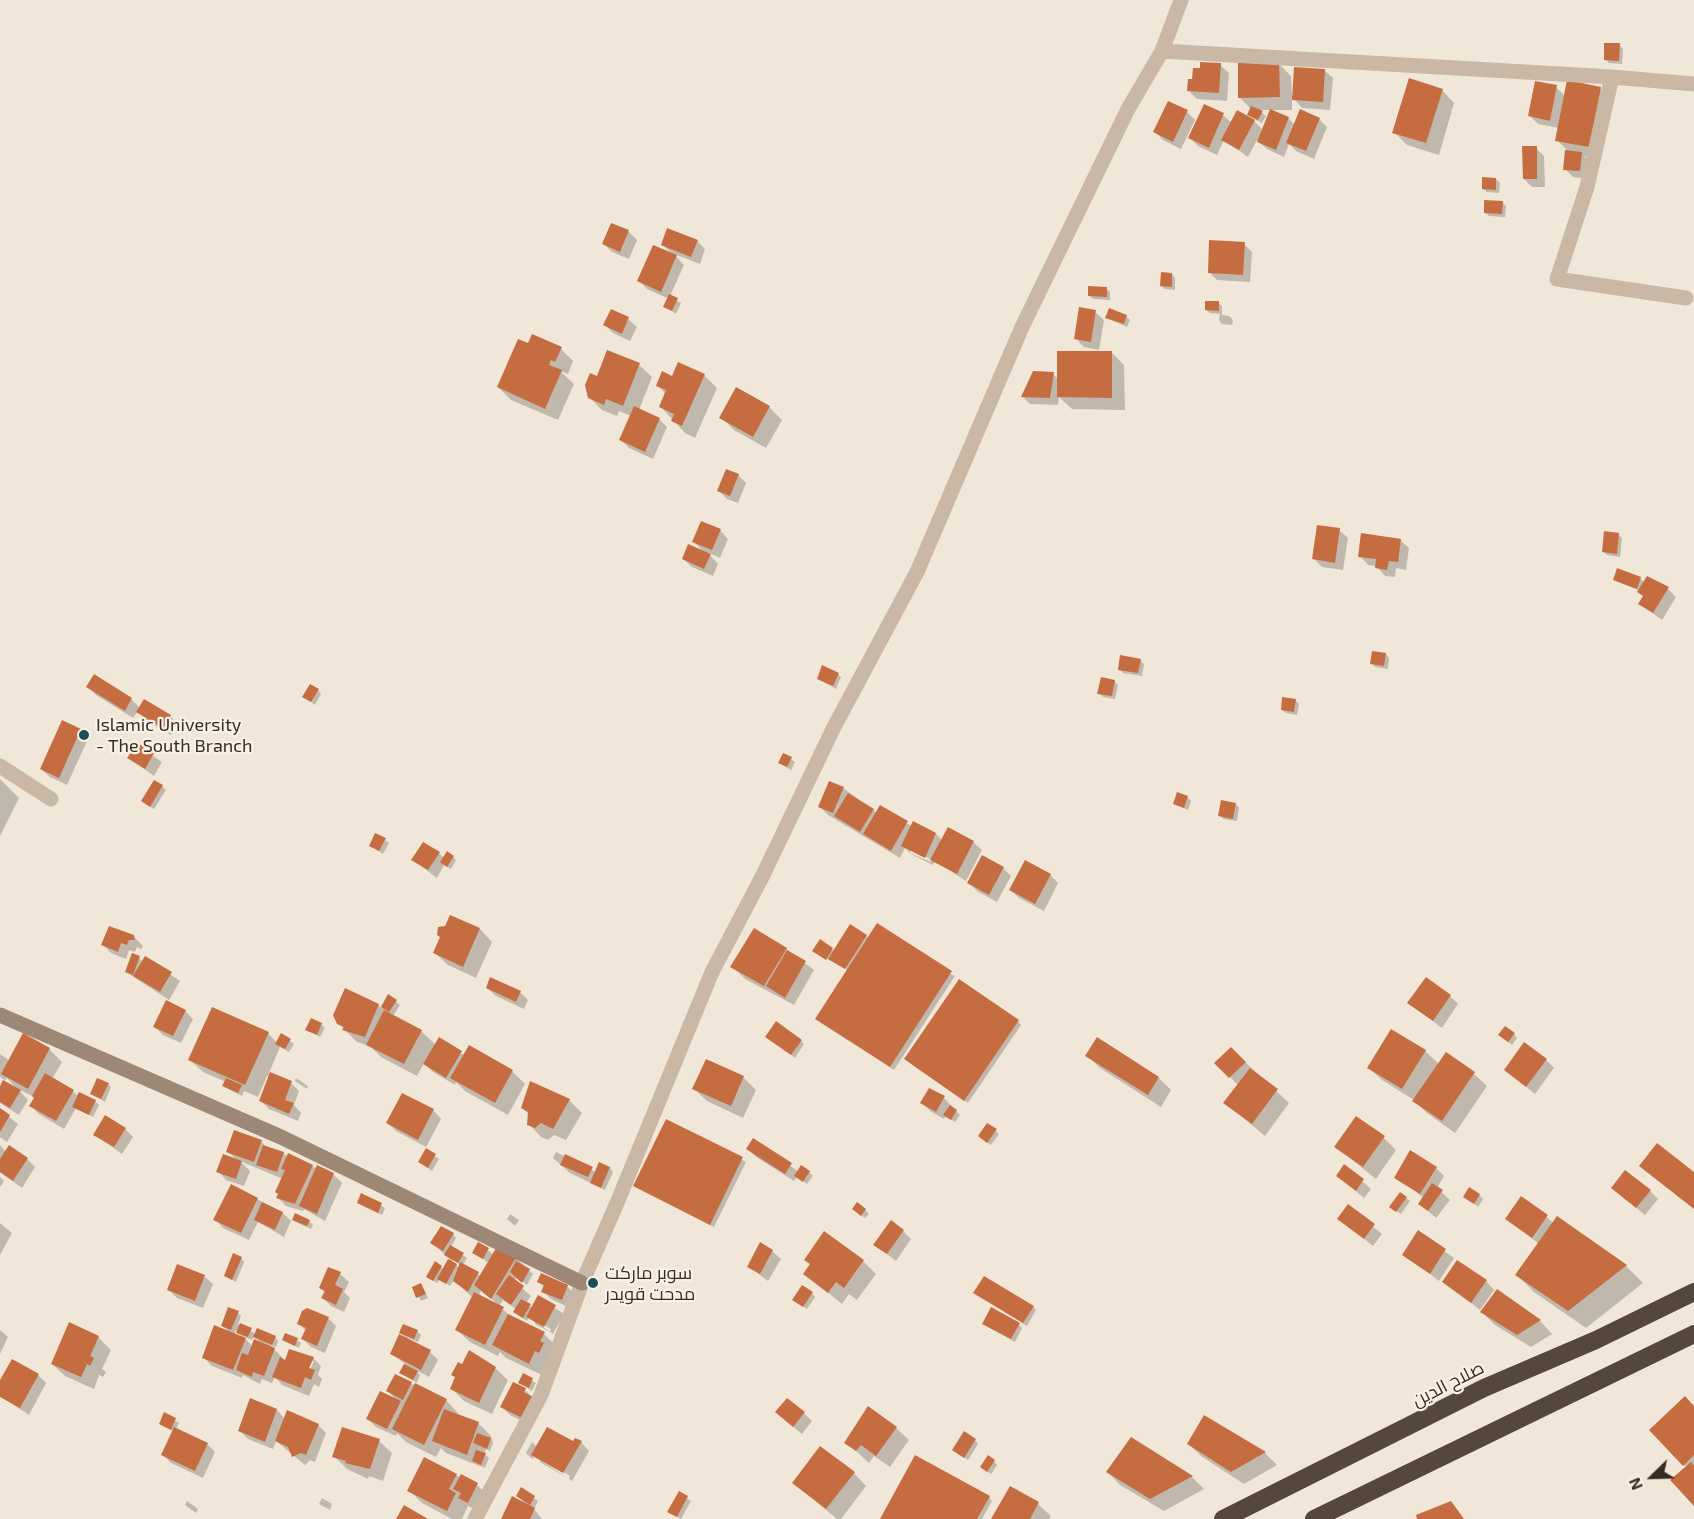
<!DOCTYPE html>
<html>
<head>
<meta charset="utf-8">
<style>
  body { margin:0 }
  #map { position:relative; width:1694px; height:1519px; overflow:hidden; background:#f1e7d9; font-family:"Exo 2",sans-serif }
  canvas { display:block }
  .north { position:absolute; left:1622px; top:1447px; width:60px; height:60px; -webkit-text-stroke:4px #f9f1e5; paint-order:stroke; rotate:247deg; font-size:16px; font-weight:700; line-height:24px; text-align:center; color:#352c26 }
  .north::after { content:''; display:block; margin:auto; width:21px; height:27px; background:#352c26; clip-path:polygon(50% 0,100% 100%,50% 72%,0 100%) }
</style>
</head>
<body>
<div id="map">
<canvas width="1694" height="1519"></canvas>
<div class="north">N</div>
</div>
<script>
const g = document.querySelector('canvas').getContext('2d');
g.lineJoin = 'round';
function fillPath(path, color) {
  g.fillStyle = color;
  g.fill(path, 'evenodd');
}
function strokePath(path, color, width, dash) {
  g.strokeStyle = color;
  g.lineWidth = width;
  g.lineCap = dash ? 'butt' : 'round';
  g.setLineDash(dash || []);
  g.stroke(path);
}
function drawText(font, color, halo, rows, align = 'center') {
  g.font = font + ' "Exo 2",Cairo,sans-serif';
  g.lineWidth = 4.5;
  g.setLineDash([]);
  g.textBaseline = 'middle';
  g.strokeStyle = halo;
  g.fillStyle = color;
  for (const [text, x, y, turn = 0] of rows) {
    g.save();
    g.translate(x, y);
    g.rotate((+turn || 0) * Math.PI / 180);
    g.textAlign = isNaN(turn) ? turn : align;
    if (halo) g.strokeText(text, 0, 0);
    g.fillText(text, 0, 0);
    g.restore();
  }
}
fillPath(new Path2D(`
  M 1619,45 L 1623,49 L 1622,64 L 1609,63 L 1605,59 Z
  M 1279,64 L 1291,76 L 1292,96 L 1324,70 L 1333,78 L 1330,110 L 1302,108 L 1292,97 L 1292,110 L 1259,110 L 1266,116 L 1262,123 L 1252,118 L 1249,114 L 1251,109 L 1240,98 Z
  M 1220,65 L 1229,73 L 1227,101 L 1197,99 L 1188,90 L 1194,81 Z
  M 1556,87 L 1565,96 L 1600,89 L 1613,102 L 1601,159 L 1584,156 L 1590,162 L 1588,179 L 1573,177 L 1565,169 L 1567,150 L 1557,140 L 1559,128 L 1538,124 L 1529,115 Z
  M 1442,90 L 1454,103 L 1439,155 L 1407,145 L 1394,132 Z
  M 1205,106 L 1223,115 L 1232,123 L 1254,121 L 1263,130 L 1271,111 L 1289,119 L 1295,125 L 1319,119 L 1327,127 L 1314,159 L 1296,151 L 1289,144 L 1284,157 L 1267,149 L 1257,140 L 1248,157 L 1224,140 L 1217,155 L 1198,146 L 1190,138 Z
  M 1187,112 L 1195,120 L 1181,149 L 1163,140 L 1155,132 Z
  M 1536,148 L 1544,156 L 1545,187 L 1532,187 L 1524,179 Z
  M 1496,179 L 1500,183 L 1499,193 L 1487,192 L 1483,189 Z
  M 1502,202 L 1506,206 L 1505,217 L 1489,216 L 1485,212 Z
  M 612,225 L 629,232 L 637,240 L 629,259 L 612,252 L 604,244 Z
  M 697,241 L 705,249 L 700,264 L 674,254 L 684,265 L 670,296 L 681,303 L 676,314 L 665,306 L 669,299 L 647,289 L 639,281 L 672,254 L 663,245 Z
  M 1244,244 L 1252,252 L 1250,282 L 1217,280 L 1209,272 Z
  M 1172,274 L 1175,278 L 1175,290 L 1165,289 L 1161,286 Z
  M 1106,288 L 1110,292 L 1110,300 L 1093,299 L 1089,295 Z
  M 1218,303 L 1222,306 L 1222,315 L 1229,316 L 1233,320 L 1232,325 L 1222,324 L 1219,320 L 1220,314 L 1210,313 L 1206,310 Z
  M 611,311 L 628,319 L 637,327 L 630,341 L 613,333 L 605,325 Z
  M 1095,312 L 1104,320 L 1099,350 L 1084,347 L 1076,339 Z
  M 1126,316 L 1130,320 L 1127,327 L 1107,318 Z
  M 529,345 L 561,349 L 573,361 L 568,374 L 560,371 L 574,384 L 558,420 L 511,400 L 498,387 Z
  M 608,352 L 639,365 L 652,377 L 639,410 L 659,419 L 667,427 L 653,459 L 629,448 L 621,440 L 631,416 L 619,411 L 617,416 L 602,410 L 589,397 Z
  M 1112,353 L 1124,365 L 1125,410 L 1072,409 L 1059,397 L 1058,405 L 1030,404 L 1022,396 L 1053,374 L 1059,380 Z
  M 704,375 L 717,388 L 695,438 L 685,433 L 661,407 L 666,394 L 657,385 L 673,378 Z
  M 769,407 L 782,420 L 766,448 L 734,430 L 721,417 Z
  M 738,475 L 746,483 L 738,503 L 727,499 L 719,491 Z
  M 720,530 L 728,539 L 720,558 L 707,552 L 718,564 L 713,576 L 692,567 L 683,559 L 705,553 L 694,542 Z
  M 1339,530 L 1348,538 L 1343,570 L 1322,567 L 1314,559 Z
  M 1618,534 L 1622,538 L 1620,557 L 1607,555 L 1603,551 Z
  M 1400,540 L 1409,548 L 1406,570 L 1396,568 L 1395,577 L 1385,576 L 1376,566 L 1368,565 L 1360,556 Z
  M 1640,578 L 1645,583 L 1648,578 L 1668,589 L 1676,597 L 1662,620 L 1640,604 L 1644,597 L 1640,591 L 1614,580 Z
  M 1386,654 L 1389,658 L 1388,669 L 1375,667 L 1372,663 Z
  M 1140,660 L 1144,664 L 1142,676 L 1123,673 L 1119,669 Z
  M 838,674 L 841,677 L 836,689 L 818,679 Z
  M 94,676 L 131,699 L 140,708 L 170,716 L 178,724 L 171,735 L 146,720 L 138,711 L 133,718 L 96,695 L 88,686 Z
  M 1114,681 L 1118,685 L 1115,699 L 1103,697 L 1099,693 Z
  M 318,690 L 321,694 L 315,705 L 304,697 Z
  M 1295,700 L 1299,704 L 1297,715 L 1286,713 L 1282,710 Z
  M 80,730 L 88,739 L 67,785 L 50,777 L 41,769 Z
  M 137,745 L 162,762 L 154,776 L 129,758 Z
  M 791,759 L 795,762 L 791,770 L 780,763 Z
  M 0,779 L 19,798 L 0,836 Z
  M 162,786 L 166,790 L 154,809 L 146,804 Z
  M 843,788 L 877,813 L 936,834 L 942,840 L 973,842 L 982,850 L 966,881 L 935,861 L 933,865 L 911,854 L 905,848 L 900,858 L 828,815 L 820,807 ZM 910,849 L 932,860 L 931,862 L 910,853 Z
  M 1187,797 L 1191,801 L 1188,810 L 1175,804 Z
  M 1236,804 L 1239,808 L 1237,821 L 1223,819 L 1220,815 Z
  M 385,840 L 389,843 L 383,854 L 371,846 Z
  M 439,853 L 444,858 L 453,857 L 456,860 L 451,869 L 444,865 L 437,878 L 413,860 Z
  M 1003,868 L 1011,876 L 997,902 L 977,891 L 969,883 Z
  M 1050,875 L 1058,883 L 1044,911 L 1019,898 L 1011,890 Z
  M 451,917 L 480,929 L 492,942 L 476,978 L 448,965 L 435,953 Z
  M 110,928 L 135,938 L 143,946 L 141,949 L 137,947 L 135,952 L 129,950 L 126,959 L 111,953 L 103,945 Z
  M 866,936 L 955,976 L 894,1070 L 821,1022 L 852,972 L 818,954 L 832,949 L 835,952 Z
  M 786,949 L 814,970 L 794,1005 L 745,979 L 732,966 Z
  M 139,958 L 143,962 L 146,958 L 180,981 L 169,1000 L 126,972 Z
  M 487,988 L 520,992 L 528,1000 L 524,1009 L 496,996 Z
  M 389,996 L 400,1005 L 393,1016 L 421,1031 L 436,1045 L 512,1071 L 525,1084 L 508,1115 L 465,1091 L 456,1082 L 455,1085 L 433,1072 L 424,1063 L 417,1076 L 381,1057 L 370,1046 L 357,1042 L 339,1024 L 378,1005 L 382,1008 Z
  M 1450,996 L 1458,1004 L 1442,1028 L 1409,1003 Z
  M 185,1011 L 193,1019 L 181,1043 L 163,1035 L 155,1027 Z
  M 1018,1021 L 1021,1025 L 968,1103 L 910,1063 Z
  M 321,1024 L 325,1028 L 320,1037 L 307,1029 Z
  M 268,1033 L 277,1043 L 282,1035 L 294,1044 L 289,1052 L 280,1047 L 269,1073 L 291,1083 L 299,1091 L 294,1105 L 301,1113 L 298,1121 L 269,1109 L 261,1101 L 270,1077 L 267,1076 L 258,1097 L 244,1091 L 242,1096 L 228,1089 L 224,1086 L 226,1082 L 203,1072 L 190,1060 Z
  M 1514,1034 L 1517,1038 L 1512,1045 L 1503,1038 Z
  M 1098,1039 L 1159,1078 L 1171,1090 L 1161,1107 L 1100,1068 L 1087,1055 Z
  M 771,1040 L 801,1041 L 804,1044 L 795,1058 Z
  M 49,1049 L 62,1062 L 52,1079 L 79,1096 L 95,1101 L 99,1105 L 93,1117 L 76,1108 L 64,1129 L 39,1114 L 31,1106 L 36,1098 L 16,1088 L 7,1078 L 4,1082 L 18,1089 L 28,1100 L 19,1115 L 0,1103 L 0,1089 L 5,1080 L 0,1077 L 0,1054 L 10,1061 Z
  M 1231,1049 L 1289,1103 L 1265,1136 L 1225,1103 L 1238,1085 L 1216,1063 Z
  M 1425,1051 L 1439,1064 L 1446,1054 L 1474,1074 L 1487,1086 L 1455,1133 L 1427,1113 L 1414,1100 L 1382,1080 L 1369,1068 Z
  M 1546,1060 L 1554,1068 L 1535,1094 L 1506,1070 Z
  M 743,1077 L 756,1090 L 743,1118 L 707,1101 L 694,1089 Z
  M 296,1078 L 308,1086 L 307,1089 L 295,1081 Z
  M 108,1084 L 111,1087 L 105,1102 L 92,1094 Z
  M 944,1098 L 960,1115 L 955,1122 L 946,1116 L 944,1119 L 930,1111 L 922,1103 Z
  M 569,1100 L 582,1113 L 566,1140 L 554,1135 L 548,1140 L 541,1137 L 529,1124 L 530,1115 L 522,1108 Z
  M 0,1110 L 18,1124 L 7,1142 L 0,1137 Z
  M 433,1110 L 441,1119 L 426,1147 L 396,1131 L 388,1123 Z
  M 667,1121 L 746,1162 L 714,1227 L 635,1186 Z
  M 125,1129 L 133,1137 L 122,1154 L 95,1135 Z
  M 996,1131 L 999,1134 L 991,1145 L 984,1140 Z
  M 1384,1138 L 1396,1150 L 1376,1179 L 1336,1147 Z
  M 754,1140 L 799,1172 L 802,1167 L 809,1172 L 813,1176 L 807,1184 L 797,1177 L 794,1181 L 756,1157 L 748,1149 Z
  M 261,1141 L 267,1148 L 283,1153 L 288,1157 L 334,1175 L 342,1183 L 325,1221 L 304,1209 L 303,1211 L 286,1206 L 278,1198 L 283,1179 L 240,1161 L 250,1171 L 244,1186 L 226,1180 L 218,1171 L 237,1161 L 228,1151 Z
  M 0,1145 L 6,1152 L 27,1159 L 35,1167 L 22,1188 L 0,1172 Z
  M 556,1152 L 596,1172 L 600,1164 L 610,1168 L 613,1172 L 605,1190 L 570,1173 L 553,1158 Z
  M 435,1156 L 439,1159 L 432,1171 L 420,1162 Z
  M 1345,1166 L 1371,1189 L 1364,1198 L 1338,1176 Z
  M 1436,1168 L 1444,1176 L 1437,1188 L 1450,1200 L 1436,1218 L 1420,1204 L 1424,1198 L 1396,1177 Z
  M 0,1177 L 4,1181 L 1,1186 L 0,1186 Z
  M 1613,1188 L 1650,1191 L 1658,1199 L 1645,1215 Z
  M 362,1195 L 385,1208 L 382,1215 L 358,1203 Z
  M 1479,1195 L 1483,1199 L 1478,1207 L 1465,1197 Z
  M 1406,1198 L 1410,1201 L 1401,1214 L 1395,1210 Z
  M 1522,1198 L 1554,1223 L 1557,1218 L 1626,1266 L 1643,1283 L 1586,1328 L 1534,1292 L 1517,1275 L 1539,1244 L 1507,1219 Z
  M 257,1199 L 283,1213 L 291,1221 L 284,1237 L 258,1222 L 249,1240 L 223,1228 L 215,1219 Z
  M 1348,1206 L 1382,1234 L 1373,1246 L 1339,1219 Z
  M 865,1210 L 869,1214 L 865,1218 L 858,1213 Z
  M 510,1214 L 519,1220 L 515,1226 L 507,1219 Z
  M 296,1215 L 309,1221 L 313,1225 L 311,1229 L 298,1223 L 294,1220 Z
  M 0,1223 L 12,1233 L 0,1255 Z
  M 903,1231 L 911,1239 L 896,1261 L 875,1245 Z
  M 1418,1232 L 1454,1258 L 1439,1281 L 1404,1254 Z
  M 453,1234 L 456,1238 L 451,1247 L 467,1258 L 463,1265 L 481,1276 L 489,1263 L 474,1253 L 479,1244 L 494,1255 L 516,1258 L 533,1274 L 527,1285 L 517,1277 L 514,1281 L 531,1296 L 526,1303 L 532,1308 L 539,1297 L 564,1314 L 553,1334 L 529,1317 L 527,1321 L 519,1316 L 515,1312 L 516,1309 L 503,1300 L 499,1306 L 514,1319 L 544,1334 L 556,1346 L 542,1375 L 506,1358 L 500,1352 L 498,1356 L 470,1342 L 457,1330 L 473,1298 L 454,1280 L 450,1286 L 440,1279 L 437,1283 L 428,1277 L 441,1267 L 444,1270 L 450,1259 L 432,1243 ZM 453,1260 L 461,1265 L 459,1268 L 452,1261 ZM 481,1290 L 497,1304 L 497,1305 L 479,1296 ZM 535,1320 L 551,1329 L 550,1332 L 535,1324 Z
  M 772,1251 L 781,1259 L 768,1281 L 748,1266 Z
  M 241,1258 L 244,1262 L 236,1282 L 226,1276 Z
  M 863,1261 L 876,1274 L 857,1300 L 849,1294 L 842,1304 L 805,1274 Z
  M 329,1269 L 340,1274 L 349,1282 L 344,1292 L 350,1298 L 344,1312 L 331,1306 L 323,1298 L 326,1293 L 320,1288 Z
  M 204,1276 L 213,1284 L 203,1308 L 177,1298 L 169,1290 Z
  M 1486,1281 L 1494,1290 L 1480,1310 L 1444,1282 Z
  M 539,1282 L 567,1286 L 575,1295 L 570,1308 L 551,1299 L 543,1291 L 544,1287 Z
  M 421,1285 L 428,1298 L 421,1301 L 414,1288 Z
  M 1497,1291 L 1540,1321 L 1552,1334 L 1531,1347 L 1495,1325 L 1482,1312 Z
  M 812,1293 L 815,1297 L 807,1309 L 798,1303 Z
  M 975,1293 L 1033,1307 L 1036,1310 L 1027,1326 Z
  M 238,1313 L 241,1316 L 238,1324 L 256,1334 L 275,1337 L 278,1341 L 276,1347 L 270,1345 L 283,1358 L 282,1360 L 313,1358 L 321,1366 L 318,1375 L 322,1379 L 319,1387 L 314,1384 L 309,1396 L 282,1385 L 275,1377 L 272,1383 L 262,1379 L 260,1384 L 243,1375 L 242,1378 L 212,1366 L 204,1358 L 230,1333 L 222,1325 ZM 236,1330 L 244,1338 L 234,1335 ZM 243,1336 L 252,1340 L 254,1336 L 262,1344 L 253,1347 ZM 311,1361 L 314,1361 L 308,1375 L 305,1374 Z
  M 328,1318 L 336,1326 L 325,1353 L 311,1347 L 303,1339 L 306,1331 L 298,1323 Z
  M 1018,1324 L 1022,1328 L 1015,1342 L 988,1327 Z
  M 0,1330 L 8,1337 L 0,1354 Z
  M 417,1331 L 421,1335 L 418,1342 L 408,1338 L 407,1340 L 430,1352 L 438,1360 L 429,1377 L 416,1370 L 420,1375 L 417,1383 L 401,1373 L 405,1364 L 391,1353 L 407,1339 L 401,1333 Z
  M 98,1337 L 111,1350 L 102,1369 L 106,1372 L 103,1377 L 99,1375 L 94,1389 L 65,1376 L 52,1364 Z
  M 283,1340 L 297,1340 L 301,1343 L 299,1348 Z
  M 495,1368 L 508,1380 L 492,1414 L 464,1401 L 451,1388 L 456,1378 Z
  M 38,1375 L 46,1383 L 29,1415 L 0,1396 L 0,1383 Z
  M 524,1375 L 536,1383 L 532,1391 L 520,1383 Z
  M 395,1376 L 446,1400 L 458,1413 L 457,1415 L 478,1423 L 491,1436 L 493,1443 L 490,1451 L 486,1449 L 484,1454 L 489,1458 L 485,1468 L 446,1453 L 441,1448 L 436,1457 L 406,1442 L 397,1433 L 396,1436 L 376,1427 L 368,1419 L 396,1400 L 388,1391 Z
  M 525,1390 L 533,1398 L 530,1425 L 510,1415 L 502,1407 Z
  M 1694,1407 L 1694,1505 L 1672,1480 L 1687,1468 L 1651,1430 Z
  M 277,1410 L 285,1419 L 318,1425 L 326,1433 L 315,1462 L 310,1460 L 305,1465 L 276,1441 L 273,1449 L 248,1439 L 240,1431 Z
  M 804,1413 L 812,1421 L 802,1434 L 785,1420 Z
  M 165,1414 L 179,1423 L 176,1429 L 207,1444 L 215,1452 L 203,1478 L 171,1463 L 163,1455 L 173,1431 L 161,1424 Z
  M 1205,1417 L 1265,1453 L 1277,1465 L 1244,1484 L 1201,1456 L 1189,1444 Z
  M 896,1428 L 909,1440 L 890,1467 L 874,1456 L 869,1463 L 846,1442 Z
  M 1132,1439 L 1192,1477 L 1204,1489 L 1164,1511 L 1120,1485 L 1108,1472 Z
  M 975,1440 L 978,1444 L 968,1460 L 958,1454 Z
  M 379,1441 L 392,1453 L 383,1481 L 369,1476 L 368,1479 L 347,1469 L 334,1456 Z
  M 532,1442 L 537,1447 L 581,1442 L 589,1451 L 572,1481 L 534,1456 L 533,1459 L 530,1457 L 526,1453 ZM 540,1459 L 570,1476 L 569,1479 L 540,1462 Z
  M 994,1461 L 997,1465 L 991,1474 L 985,1470 Z
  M 854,1473 L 866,1486 L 841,1519 L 837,1519 L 794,1483 Z
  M 456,1475 L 477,1485 L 485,1493 L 477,1510 L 468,1506 L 462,1519 L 452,1519 L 422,1503 L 409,1490 Z
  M 1011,1488 L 1038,1504 L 1051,1516 L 1049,1519 L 993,1519 Z
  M 522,1489 L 538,1501 L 534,1509 L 542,1519 L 502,1519 L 526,1505 L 518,1496 Z
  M 679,1493 L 691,1501 L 681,1519 L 669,1512 Z
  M 989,1497 L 992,1501 L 982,1519 L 881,1519 Z
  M 322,1498 L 332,1504 L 330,1510 L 319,1504 Z
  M 187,1501 L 198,1509 L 196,1513 L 185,1505 Z`), '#0003');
fillPath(new Path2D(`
  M 1604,43 L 1620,43 L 1619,61 L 1604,60 Z
  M 1200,62 L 1221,63 L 1219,93 L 1187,91 L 1188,79 L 1192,79 L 1193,68 L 1200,68 Z
  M 1279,62 L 1280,97 L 1238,98 L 1238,63 Z
  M 1294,67 L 1325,69 L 1323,102 L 1292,100 Z
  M 1409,78 L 1443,89 L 1426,143 L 1392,133 Z
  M 1567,80 L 1601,87 L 1589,147 L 1555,141 Z
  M 1535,81 L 1557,85 L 1550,121 L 1528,116 Z
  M 1168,101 L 1188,110 L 1173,142 L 1153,132 Z
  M 1204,104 L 1224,113 L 1209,148 L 1188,138 Z
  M 1251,106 L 1263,111 L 1258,120 L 1247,115 Z
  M 1270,109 L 1289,117 L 1276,150 L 1257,142 Z
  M 1300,109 L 1320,118 L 1306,151 L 1286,143 Z
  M 1237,110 L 1255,120 L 1239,150 L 1221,140 Z
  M 1522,146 L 1537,146 L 1537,179 L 1523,179 Z
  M 1565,150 L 1582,152 L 1580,171 L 1563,170 Z
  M 1482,177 L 1496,178 L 1496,190 L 1482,189 Z
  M 1484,200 L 1503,201 L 1502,214 L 1484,213 Z
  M 611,223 L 629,230 L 620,252 L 602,244 Z
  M 667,228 L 698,240 L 691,257 L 661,245 Z
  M 1209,240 L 1245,242 L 1243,275 L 1208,273 Z
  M 653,245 L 677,255 L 661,292 L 637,281 Z
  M 1161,272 L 1172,273 L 1172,287 L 1160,286 Z
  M 1088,286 L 1107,287 L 1107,297 L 1088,296 Z
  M 669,294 L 678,298 L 672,311 L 663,307 Z
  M 1205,301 L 1219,301 L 1219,311 L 1205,310 Z
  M 1079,307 L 1096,310 L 1091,342 L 1074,339 Z
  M 1109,308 L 1127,315 L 1124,324 L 1105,318 Z
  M 611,309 L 629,317 L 622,334 L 603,325 Z
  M 532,334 L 562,347 L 555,362 L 551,360 L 549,365 L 562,370 L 545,409 L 497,387 L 518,339 L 528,343 Z
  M 607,350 L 640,363 L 623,406 L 606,399 L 604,405 L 588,398 L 585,385 L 590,373 L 597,376 Z
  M 1057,351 L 1112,351 L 1112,398 L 1057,397 Z
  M 678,362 L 705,374 L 682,426 L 671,421 L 674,414 L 659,407 L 666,390 L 656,386 L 662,371 L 672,376 Z
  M 1033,371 L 1054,372 L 1050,398 L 1021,397 Z
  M 736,387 L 770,406 L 753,437 L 719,418 Z
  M 634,406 L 660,418 L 645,452 L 619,440 Z
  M 726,469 L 739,474 L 730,496 L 717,491 Z
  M 701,521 L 721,529 L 712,550 L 692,542 Z
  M 1317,525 L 1340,528 L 1335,563 L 1312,559 Z
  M 1604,531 L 1619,533 L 1617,554 L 1602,552 Z
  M 1361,533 L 1401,539 L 1398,562 L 1389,561 L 1387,570 L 1375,568 L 1376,559 L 1358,557 Z
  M 688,544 L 711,554 L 704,569 L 682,559 Z
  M 1617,568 L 1641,577 L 1637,589 L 1613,580 Z
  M 1647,576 L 1669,587 L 1653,613 L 1638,604 L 1643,596 L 1637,592 Z
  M 1372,651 L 1386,653 L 1384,666 L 1370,664 Z
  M 1120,655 L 1141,659 L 1138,673 L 1118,670 Z
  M 822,665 L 839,673 L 833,686 L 817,679 Z
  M 94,674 L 132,698 L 125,711 L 86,687 Z
  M 1101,677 L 1115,680 L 1112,696 L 1097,694 Z
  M 310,684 L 319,689 L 311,702 L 302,697 Z
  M 1282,697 L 1296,699 L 1294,712 L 1281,710 Z
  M 144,699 L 171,715 L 163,728 L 136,712 Z
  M 62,720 L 81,729 L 59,778 L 40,769 Z
  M 137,743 L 154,753 L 145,769 L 127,758 Z
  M 783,753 L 792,757 L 787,767 L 778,763 Z
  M 154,780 L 163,785 L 150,807 L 141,801 Z
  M 829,781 L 844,787 L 833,813 L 818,807 Z
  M 1177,792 L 1188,796 L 1184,808 L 1173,804 Z
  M 848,793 L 874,809 L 860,832 L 834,816 Z
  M 1221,800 L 1236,803 L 1233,819 L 1218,816 Z
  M 880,805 L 908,821 L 891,851 L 863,834 Z
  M 913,821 L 936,833 L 925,858 L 901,846 Z
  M 948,827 L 974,841 L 957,874 L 930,860 Z
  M 375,833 L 386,838 L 379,851 L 369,846 Z
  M 423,842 L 440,852 L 428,870 L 411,860 Z
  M 447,851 L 454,856 L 447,867 L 440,862 Z
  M 982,855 L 1004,867 L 989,895 L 967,883 Z
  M 1025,860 L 1051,874 L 1035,904 L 1009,890 Z
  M 450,915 L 480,928 L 463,967 L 433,953 L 440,937 L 437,935 L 438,927 L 445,926 Z
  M 877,923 L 952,971 L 890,1067 L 815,1019 Z
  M 850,924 L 867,935 L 845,969 L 828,959 Z
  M 109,926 L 134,935 L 135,940 L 129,940 L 127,945 L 121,943 L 118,952 L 101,945 Z
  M 754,928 L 787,948 L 764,986 L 730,967 Z
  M 820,939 L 833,948 L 826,960 L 812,951 Z
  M 787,950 L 806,961 L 785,998 L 766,986 Z
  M 132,953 L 140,956 L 133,975 L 125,972 Z
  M 145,956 L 172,972 L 160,992 L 133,976 Z
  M 490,977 L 521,991 L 516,1002 L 486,988 Z
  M 1426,977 L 1451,995 L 1433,1021 L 1407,1003 Z
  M 959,979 L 1019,1020 L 964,1101 L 904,1059 Z
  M 345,988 L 379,1004 L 365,1037 L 342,1030 L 344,1027 L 337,1024 L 333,1015 Z
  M 388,994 L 397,1000 L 389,1012 L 381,1007 Z
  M 166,1000 L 186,1010 L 173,1036 L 153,1027 Z
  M 212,1007 L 269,1032 L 245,1085 L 188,1060 Z
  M 384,1010 L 422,1030 L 404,1064 L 366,1045 Z
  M 311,1018 L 322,1023 L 317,1035 L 305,1030 Z
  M 776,1021 L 802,1040 L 791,1055 L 765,1037 Z
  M 1505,1026 L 1515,1033 L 1508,1042 L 1498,1035 Z
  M 1391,1029 L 1426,1050 L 1402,1089 L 1367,1068 Z
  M 23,1033 L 50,1048 L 28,1089 L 1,1074 Z
  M 281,1033 L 291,1039 L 285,1049 L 275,1044 Z
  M 439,1037 L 462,1051 L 446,1078 L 423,1064 Z
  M 1097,1037 L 1159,1077 L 1148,1095 L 1085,1056 Z
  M 1524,1042 L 1547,1059 L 1526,1087 L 1504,1070 Z
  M 469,1045 L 513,1070 L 495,1103 L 450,1078 Z
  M 1231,1047 L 1246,1062 L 1229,1078 L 1214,1063 Z
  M 1446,1052 L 1475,1072 L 1442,1121 L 1412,1101 Z
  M 706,1059 L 744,1076 L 731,1106 L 692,1089 Z
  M 1250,1068 L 1278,1089 L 1252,1124 L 1223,1103 Z
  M 270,1072 L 292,1081 L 285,1100 L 294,1103 L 289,1114 L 259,1101 Z
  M 45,1073 L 74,1090 L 56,1121 L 29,1106 L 34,1098 L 32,1096 Z
  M 97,1078 L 109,1083 L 101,1099 L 90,1094 Z
  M 226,1078 L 242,1085 L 238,1093 L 222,1086 Z
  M 3,1080 L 21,1090 L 10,1108 L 0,1102 L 0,1086 Z
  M 530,1081 L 570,1099 L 553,1129 L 541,1123 L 535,1128 L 527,1125 L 528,1112 L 521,1108 Z
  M 929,1088 L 945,1096 L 936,1112 L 920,1103 Z
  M 79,1092 L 96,1100 L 89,1115 L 72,1107 Z
  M 402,1093 L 434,1109 L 418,1140 L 386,1123 Z
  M 950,1105 L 957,1110 L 951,1120 L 943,1115 Z
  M 0,1108 L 10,1115 L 0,1132 Z
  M 105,1115 L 126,1128 L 114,1147 L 93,1135 Z
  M 1356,1116 L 1385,1136 L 1363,1167 L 1334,1147 Z
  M 666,1119 L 743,1157 L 710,1225 L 633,1186 Z
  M 987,1123 L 997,1129 L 987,1143 L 978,1136 Z
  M 234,1130 L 262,1140 L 254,1162 L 226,1152 Z
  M 753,1138 L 792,1163 L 785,1174 L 746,1149 Z
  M 1657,1143 L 1694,1172 L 1694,1209 L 1639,1166 Z
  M 9,1145 L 28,1158 L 13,1181 L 0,1172 L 0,1159 Z
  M 263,1145 L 284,1152 L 277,1172 L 256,1165 Z
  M 426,1148 L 436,1154 L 428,1168 L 418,1162 Z
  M 1410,1150 L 1437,1167 L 1420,1194 L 1394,1178 Z
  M 288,1153 L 313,1165 L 295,1204 L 276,1198 L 278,1194 L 275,1192 L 285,1170 L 281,1169 Z
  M 223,1154 L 242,1161 L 236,1179 L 216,1172 Z
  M 565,1154 L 593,1167 L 588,1177 L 560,1165 Z
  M 599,1162 L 610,1167 L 601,1188 L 590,1183 Z
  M 1344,1164 L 1364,1179 L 1356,1191 L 1336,1176 Z
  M 317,1165 L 334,1173 L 317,1214 L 299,1206 Z
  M 801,1165 L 810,1171 L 803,1182 L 794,1176 Z
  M 1625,1170 L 1651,1190 L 1636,1208 L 1611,1188 Z
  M 1432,1183 L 1443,1190 L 1428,1211 L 1418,1204 Z
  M 231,1184 L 258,1198 L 241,1233 L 213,1220 Z
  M 1469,1187 L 1480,1194 L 1474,1204 L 1463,1197 Z
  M 1400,1192 L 1407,1197 L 1396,1212 L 1389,1207 Z
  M 361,1193 L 382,1203 L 378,1213 L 357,1203 Z
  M 1521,1196 L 1548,1215 L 1532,1238 L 1505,1219 Z
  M 262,1202 L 283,1212 L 275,1230 L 254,1220 Z
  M 857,1202 L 866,1209 L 861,1216 L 852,1209 Z
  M 1348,1204 L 1375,1224 L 1364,1239 L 1337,1219 Z
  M 295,1213 L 310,1220 L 307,1226 L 292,1220 Z
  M 1557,1216 L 1627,1265 L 1568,1311 L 1515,1275 Z
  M 891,1220 L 904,1230 L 887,1254 L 873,1245 Z
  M 441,1226 L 454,1233 L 443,1251 L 430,1243 Z
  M 1418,1230 L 1446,1249 L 1430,1274 L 1402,1255 Z
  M 824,1231 L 864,1260 L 844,1288 L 836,1282 L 828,1293 L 803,1274 L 810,1264 L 804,1260 Z
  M 478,1242 L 489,1248 L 483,1259 L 472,1253 Z
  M 760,1242 L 773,1250 L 760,1274 L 747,1267 Z
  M 450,1245 L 464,1253 L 458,1263 L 444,1255 Z
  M 498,1245 L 517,1256 L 491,1299 L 474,1285 Z
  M 233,1253 L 242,1257 L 232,1280 L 224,1276 Z
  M 448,1259 L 457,1264 L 446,1284 L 437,1279 Z
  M 1457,1260 L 1487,1280 L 1471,1303 L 1442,1282 Z
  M 435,1261 L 442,1266 L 433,1281 L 426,1277 Z
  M 516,1261 L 530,1269 L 522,1283 L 510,1272 Z
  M 460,1262 L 479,1272 L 468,1292 L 453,1281 Z
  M 177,1264 L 205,1275 L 195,1301 L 167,1290 Z
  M 328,1267 L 341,1272 L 335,1285 L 343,1289 L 336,1305 L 321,1298 L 325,1291 L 319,1288 Z
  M 541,1273 L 568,1285 L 562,1300 L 541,1292 L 544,1285 L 537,1282 Z
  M 509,1275 L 524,1286 L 511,1305 L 496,1294 Z
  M 984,1276 L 1034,1306 L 1023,1323 L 973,1293 Z
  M 421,1283 L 426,1294 L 416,1298 L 412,1287 Z
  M 802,1285 L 813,1292 L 803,1307 L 792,1300 Z
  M 1497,1289 L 1541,1320 L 1517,1335 L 1480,1312 Z
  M 474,1292 L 504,1307 L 485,1345 L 455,1330 Z
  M 538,1295 L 556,1305 L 544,1327 L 526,1317 Z
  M 521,1299 L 531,1304 L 523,1318 L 513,1312 Z
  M 228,1307 L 239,1311 L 231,1330 L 221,1326 Z
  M 991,1307 L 1020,1323 L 1011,1339 L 982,1324 Z
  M 307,1308 L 329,1317 L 317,1346 L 301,1339 L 306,1328 L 297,1324 L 302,1311 Z
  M 508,1314 L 545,1332 L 540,1341 L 544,1343 L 539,1353 L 535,1351 L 529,1364 L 492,1345 Z
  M 69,1322 L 99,1336 L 90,1356 L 94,1358 L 90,1366 L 87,1364 L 81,1377 L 51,1364 Z
  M 240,1323 L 252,1328 L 248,1337 L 236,1333 Z
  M 403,1324 L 418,1330 L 414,1339 L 399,1333 Z
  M 214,1325 L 246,1338 L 233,1370 L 202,1358 Z
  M 257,1328 L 276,1336 L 272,1345 L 253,1337 Z
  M 285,1333 L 298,1338 L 295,1346 L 282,1340 Z
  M 399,1334 L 431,1350 L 421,1370 L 390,1354 Z
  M 254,1339 L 275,1348 L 264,1376 L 253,1372 L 252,1377 L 236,1370 L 242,1353 L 248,1355 Z
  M 289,1349 L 314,1357 L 309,1368 L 315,1370 L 311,1380 L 305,1377 L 301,1388 L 272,1377 L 280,1357 L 285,1360 Z
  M 469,1350 L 496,1367 L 479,1403 L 450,1389 L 455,1377 L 451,1375 L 458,1362 L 462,1364 Z
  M 12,1359 L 39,1374 L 20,1408 L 0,1397 L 0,1380 Z
  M 404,1364 L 418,1371 L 413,1380 L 399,1373 Z
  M 523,1373 L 533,1378 L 529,1388 L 518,1383 Z
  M 395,1374 L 412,1382 L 403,1400 L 386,1391 Z
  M 513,1382 L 526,1388 L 524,1392 L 533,1397 L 522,1418 L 500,1407 Z
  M 415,1383 L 447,1399 L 424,1445 L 392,1429 Z
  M 380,1391 L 401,1401 L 387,1429 L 366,1419 Z
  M 1685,1396 L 1694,1406 L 1694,1455 L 1683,1466 L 1649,1430 Z
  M 250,1398 L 277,1409 L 265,1442 L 238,1431 Z
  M 787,1398 L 805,1412 L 793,1427 L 775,1412 Z
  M 868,1406 L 897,1427 L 876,1456 L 861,1445 L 856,1451 L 844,1443 Z
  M 444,1409 L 479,1422 L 467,1455 L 432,1441 Z
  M 287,1410 L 319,1424 L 306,1455 L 301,1453 L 292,1457 L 288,1447 L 275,1441 Z
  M 164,1412 L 176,1418 L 171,1430 L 159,1424 Z
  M 1204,1415 L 1266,1452 L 1231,1472 L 1187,1444 Z
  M 174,1427 L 208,1443 L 195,1471 L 161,1455 Z
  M 342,1427 L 380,1439 L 370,1469 L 345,1463 L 346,1461 L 332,1457 Z
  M 547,1427 L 573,1441 L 575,1438 L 582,1441 L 563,1473 L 531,1455 Z
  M 964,1431 L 976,1439 L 964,1458 L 952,1450 Z
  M 477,1433 L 491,1438 L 487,1449 L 473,1443 Z
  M 1131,1437 L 1193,1476 L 1150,1499 L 1106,1472 Z
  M 820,1446 L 855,1472 L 826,1509 L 792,1483 Z
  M 476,1450 L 486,1453 L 481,1465 L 472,1461 Z
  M 915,1455 L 990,1496 L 977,1519 L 880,1519 Z
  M 988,1455 L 995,1460 L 987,1472 L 980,1467 Z
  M 424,1457 L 457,1474 L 449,1489 L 456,1493 L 447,1511 L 407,1491 Z
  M 1691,1462 L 1694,1466 L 1694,1506 L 1670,1480 Z
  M 461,1474 L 478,1483 L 468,1503 L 458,1498 L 461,1493 L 453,1489 Z
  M 1010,1486 L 1039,1502 L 1030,1519 L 991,1519 Z
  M 521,1487 L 535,1496 L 530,1505 L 516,1496 Z
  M 679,1491 L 688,1496 L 677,1517 L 667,1512 Z
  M 512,1496 L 535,1508 L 530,1519 L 501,1519 Z
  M 1451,1501 L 1464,1519 L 1417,1519 L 1416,1515 Z
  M 404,1505 L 428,1519 L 396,1519 Z`), '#c66c41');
strokePath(new Path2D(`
  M 1162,51 L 1612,77 L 1694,84
  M 1612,77 L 1587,187 L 1557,279 L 1686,298
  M 0,766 L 51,799
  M 475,1519 L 541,1395 L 582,1283 L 617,1203 L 712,972 L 762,877 L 834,727 L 917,572 L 1022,327 L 1128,109 L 1162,51 L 1181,0`), '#c9b8a5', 15);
strokePath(new Path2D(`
  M 0,1015 L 281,1137 L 582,1283`), '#9d8776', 15);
strokePath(new Path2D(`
  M 1223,1519 L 1484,1388 L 1596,1340 L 1694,1292
  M 1314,1519 L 1694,1334`), '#56473d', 18);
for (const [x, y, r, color] of [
  [84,735,6,"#1c4e56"],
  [593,1283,6,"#1c4e56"]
]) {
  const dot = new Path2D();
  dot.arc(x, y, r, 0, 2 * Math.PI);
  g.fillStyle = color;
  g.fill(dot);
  strokePath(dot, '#f9f1e5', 2);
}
drawText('18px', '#352c26', '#f9f1e5', [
  ["Islamic University",96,725],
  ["- The South Branch",96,746],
  ["سوبر ماركت",605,1273],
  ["مدحت قويدر",605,1294]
], 'left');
drawText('18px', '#352c26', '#f9f1e5', [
  ["صلاح الدين",1448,1384,-27]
]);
</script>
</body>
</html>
